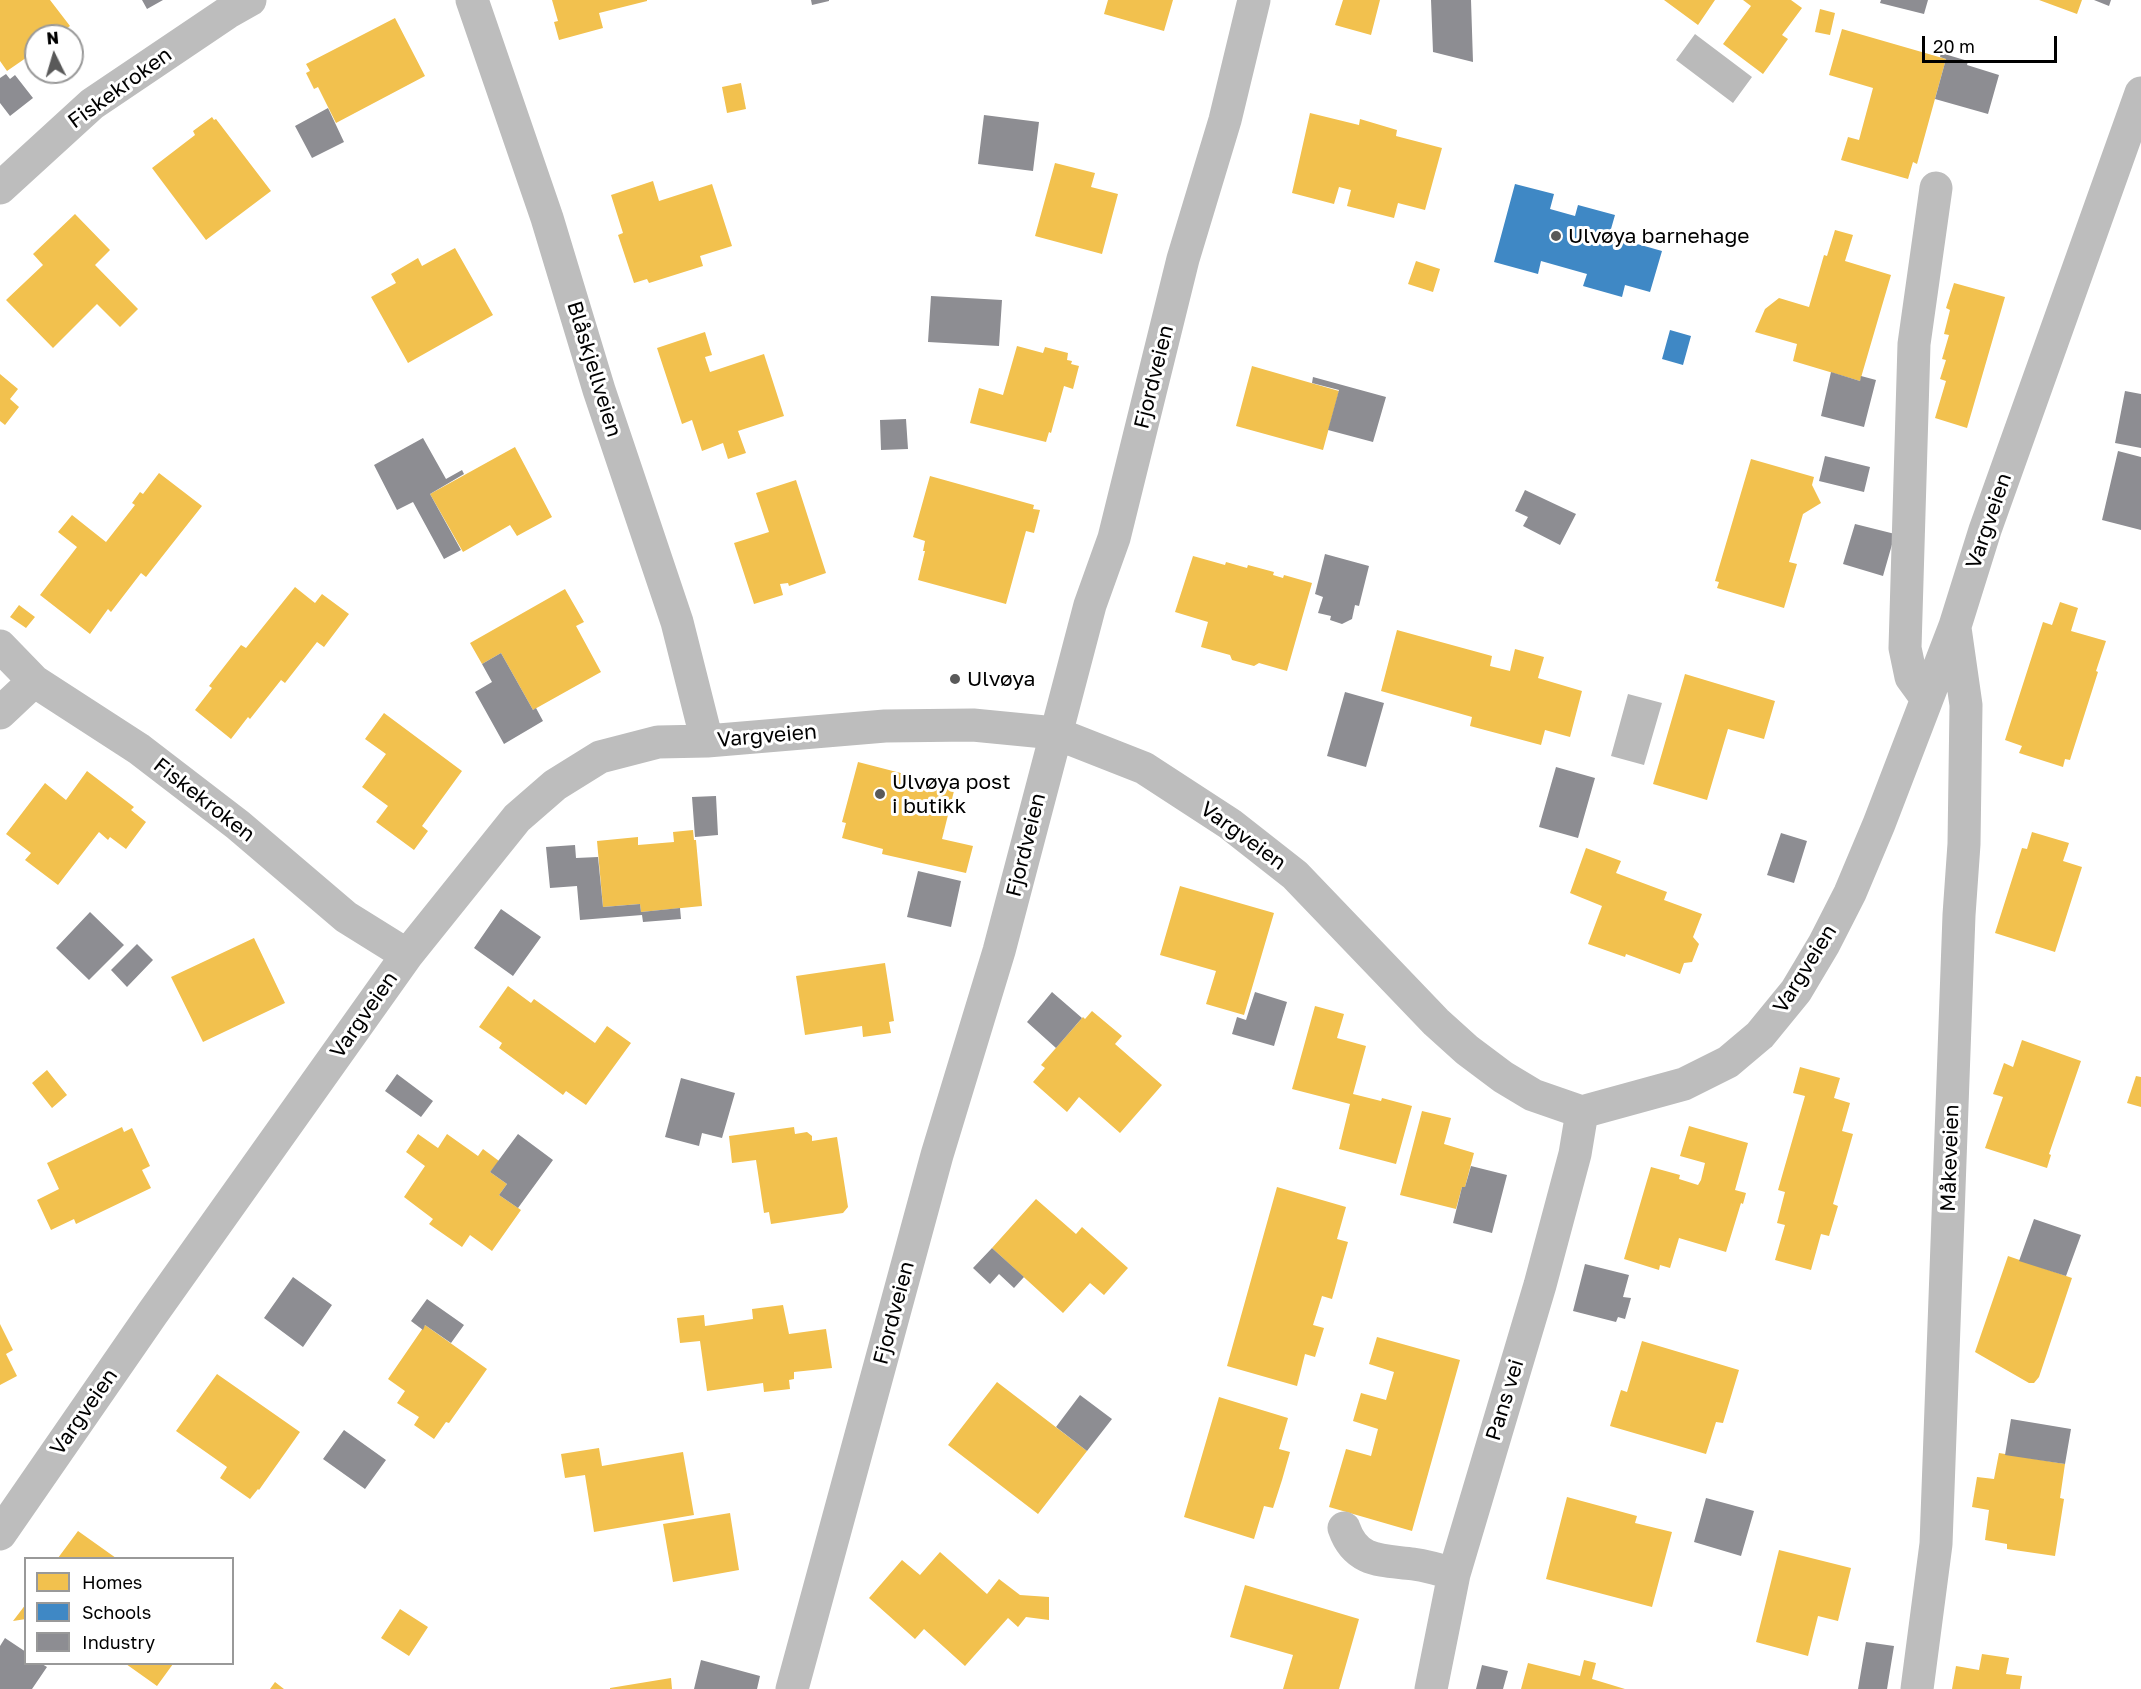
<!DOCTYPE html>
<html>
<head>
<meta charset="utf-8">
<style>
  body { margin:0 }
  #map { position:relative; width:2141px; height:1689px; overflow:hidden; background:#fff; font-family:"Golos Text",sans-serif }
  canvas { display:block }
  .legend { position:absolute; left:24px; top:1557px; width:210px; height:108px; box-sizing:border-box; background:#fff; border:2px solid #999; margin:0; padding:8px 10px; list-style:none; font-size:18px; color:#000 }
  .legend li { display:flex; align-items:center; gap:12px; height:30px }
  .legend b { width:30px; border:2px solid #999 }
  .north { position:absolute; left:24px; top:24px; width:60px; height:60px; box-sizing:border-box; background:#fff; border:2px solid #999; border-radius:50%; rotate:355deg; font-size:16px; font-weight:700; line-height:24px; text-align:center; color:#000 }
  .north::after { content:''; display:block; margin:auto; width:21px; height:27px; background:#595959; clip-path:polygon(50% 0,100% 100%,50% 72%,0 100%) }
  .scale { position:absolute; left:1922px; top:36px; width:135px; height:27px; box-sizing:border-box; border:3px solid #000; border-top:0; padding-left:8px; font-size:18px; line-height:21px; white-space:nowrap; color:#000; -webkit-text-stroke:4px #fff; paint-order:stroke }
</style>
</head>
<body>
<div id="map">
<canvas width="2141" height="1689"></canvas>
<ul class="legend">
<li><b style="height:16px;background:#f2c14e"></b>Homes</li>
<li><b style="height:16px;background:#3f88c5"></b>Schools</li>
<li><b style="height:16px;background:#8d8d92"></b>Industry</li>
</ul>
<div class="north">N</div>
<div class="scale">20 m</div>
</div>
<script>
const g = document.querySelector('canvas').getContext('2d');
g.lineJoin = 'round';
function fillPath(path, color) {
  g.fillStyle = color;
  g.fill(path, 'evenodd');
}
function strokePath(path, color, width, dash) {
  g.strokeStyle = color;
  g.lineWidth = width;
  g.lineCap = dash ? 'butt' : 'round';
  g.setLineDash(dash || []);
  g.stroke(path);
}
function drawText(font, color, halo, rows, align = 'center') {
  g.font = font + ' "Golos Text",sans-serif';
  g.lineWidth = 6;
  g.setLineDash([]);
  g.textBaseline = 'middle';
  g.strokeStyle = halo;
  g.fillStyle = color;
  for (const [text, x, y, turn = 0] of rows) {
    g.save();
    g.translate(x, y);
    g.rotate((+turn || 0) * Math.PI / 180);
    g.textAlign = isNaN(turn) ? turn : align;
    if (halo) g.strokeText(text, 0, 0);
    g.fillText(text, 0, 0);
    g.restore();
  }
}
fillPath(new Path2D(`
  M 1695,34 L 1752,77 L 1733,103 L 1676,60 Z
  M 1628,694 L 1662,703 L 1644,765 L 1611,756 Z`), '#bababa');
fillPath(new Path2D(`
  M 0,0 L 50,0 L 70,26 L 56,36 L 36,36 L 36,51 L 7,71 L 0,61 Z
  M 552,0 L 647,0 L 647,1 L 599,13 L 603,28 L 559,40 L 554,22 L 558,21 Z
  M 1108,0 L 1173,0 L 1164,31 L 1104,14 Z
  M 1343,0 L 1380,0 L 1371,35 L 1335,25 Z
  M 1664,0 L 1715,0 L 1698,25 Z
  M 1743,0 L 1791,0 L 1802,8 L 1782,35 L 1788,39 L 1763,74 L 1723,44 L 1751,6 Z
  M 2039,0 L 2082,0 L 2077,14 Z
  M 1820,9 L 1835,13 L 1830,35 L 1815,32 Z
  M 395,18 L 425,76 L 336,123 L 318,87 L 314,89 L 306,73 L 310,71 L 306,64 Z
  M 1842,29 L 1946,59 L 1917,164 L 1913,162 L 1908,179 L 1841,160 L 1848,137 L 1859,140 L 1873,88 L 1829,75 Z
  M 741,83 L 746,109 L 727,113 L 722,87 Z
  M 1310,113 L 1359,125 L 1360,119 L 1397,130 L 1396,136 L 1442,148 L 1425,210 L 1398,203 L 1394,218 L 1347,206 L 1351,190 L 1339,187 L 1334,204 L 1292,193 Z
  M 212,117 L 214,120 L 216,119 L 271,191 L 206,240 L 152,168 L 195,135 L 193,131 Z
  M 1055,163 L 1095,173 L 1091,187 L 1118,194 L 1102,254 L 1035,236 Z
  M 653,181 L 659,201 L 712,184 L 732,246 L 700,256 L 703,266 L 649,283 L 647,279 L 634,283 L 618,235 L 623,233 L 611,195 Z
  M 75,214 L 110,250 L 95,265 L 138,309 L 120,327 L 97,304 L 53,348 L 6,300 L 43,265 L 33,254 Z
  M 1835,230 L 1853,235 L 1845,261 L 1891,275 L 1860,381 L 1793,361 L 1797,344 L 1755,332 L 1765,309 L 1779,298 L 1809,307 L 1824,255 L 1827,256 Z
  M 455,248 L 493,315 L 408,363 L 371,297 L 396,283 L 391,274 L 418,258 L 422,266 Z
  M 1416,261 L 1440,269 L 1433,292 L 1408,284 Z
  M 1954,283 L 2005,297 L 1967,428 L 1935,418 L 1946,381 L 1940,379 L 1946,360 L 1942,359 L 1949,335 L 1944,334 L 1950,310 L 1946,308 Z
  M 705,332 L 712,355 L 705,357 L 710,372 L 764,354 L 784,416 L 738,431 L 746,453 L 728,459 L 723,443 L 702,451 L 692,420 L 682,424 L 657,348 Z
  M 1017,346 L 1043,353 L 1045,347 L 1068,353 L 1067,360 L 1072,361 L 1071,364 L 1079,366 L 1073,389 L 1064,386 L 1051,433 L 1049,432 L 1046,442 L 970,423 L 979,388 L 1003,395 Z
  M 1252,366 L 1339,391 L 1323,450 L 1236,426 Z
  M 0,374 L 18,389 L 10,399 L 19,407 L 5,425 L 0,421 Z
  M 515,447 L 552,517 L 517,536 L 510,525 L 463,552 L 430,494 Z
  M 1751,459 L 1814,477 L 1812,485 L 1821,503 L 1803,514 L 1789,562 L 1797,564 L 1784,608 L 1717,588 L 1719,582 L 1715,581 Z
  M 159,473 L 202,506 L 146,577 L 141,573 L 111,612 L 108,609 L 90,634 L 40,595 L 77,547 L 58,532 L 72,515 L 106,542 L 135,505 L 132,503 L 140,492 L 143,494 Z
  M 930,476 L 1034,505 L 1033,509 L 1040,510 L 1034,533 L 1026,531 L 1006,604 L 918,580 L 925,551 L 923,551 L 925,541 L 913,537 Z
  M 796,480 L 826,573 L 789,586 L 788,583 L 780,584 L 783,595 L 754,604 L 734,543 L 769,532 L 756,493 Z
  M 1193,556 L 1225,565 L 1226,562 L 1247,568 L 1248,565 L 1274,572 L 1273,575 L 1283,578 L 1284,575 L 1312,583 L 1287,671 L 1259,663 L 1254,666 L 1232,660 L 1230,655 L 1201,647 L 1208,622 L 1175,612 Z
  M 295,587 L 315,603 L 322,594 L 349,614 L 324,647 L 317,642 L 285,683 L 281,680 L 250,719 L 248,717 L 231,739 L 195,710 L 212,688 L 209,686 L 241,645 L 246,648 Z
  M 565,589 L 584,622 L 576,626 L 601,672 L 533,710 L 501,653 L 482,664 L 470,643 Z
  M 2060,602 L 2078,608 L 2071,631 L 2106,641 L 2096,671 L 2098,672 L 2070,760 L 2065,759 L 2063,767 L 2019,753 L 2022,746 L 2005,740 L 2043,622 L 2052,625 Z
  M 19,605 L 35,617 L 26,628 L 10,617 Z
  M 1397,630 L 1492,656 L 1490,666 L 1510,671 L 1515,649 L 1544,657 L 1538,678 L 1582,691 L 1570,737 L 1545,730 L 1541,745 L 1470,726 L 1472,717 L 1381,691 Z
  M 1685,674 L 1775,701 L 1764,739 L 1728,729 L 1707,800 L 1653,784 Z
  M 384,713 L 462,771 L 422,826 L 428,831 L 414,850 L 376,822 L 388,806 L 362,787 L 386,754 L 365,739 Z
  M 858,762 L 955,787 L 942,839 L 973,846 L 966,873 L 882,854 L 883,849 L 842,838 L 846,823 L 842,822 Z
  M 87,771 L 134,807 L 131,810 L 146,822 L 126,849 L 110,837 L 108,840 L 99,832 L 58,885 L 25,860 L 31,853 L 6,834 L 45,783 L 66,800 Z
  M 693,830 L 694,840 L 696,840 L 702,906 L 641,912 L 640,904 L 603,907 L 597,841 L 638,837 L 638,845 L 674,842 L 673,832 Z
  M 2032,832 L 2069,843 L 2063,861 L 2082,867 L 2055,952 L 1995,933 L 2022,848 L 2027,849 Z
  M 1586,848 L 1621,861 L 1616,873 L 1667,892 L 1664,900 L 1702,914 L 1693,937 L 1699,944 L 1692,962 L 1684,963 L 1680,974 L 1626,954 L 1625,957 L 1588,944 L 1602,906 L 1570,893 Z
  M 1180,886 L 1274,913 L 1244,1015 L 1206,1004 L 1216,971 L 1160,955 Z
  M 254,938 L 285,1003 L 203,1042 L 171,977 Z
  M 885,963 L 894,1021 L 889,1022 L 891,1033 L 863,1037 L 862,1026 L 805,1035 L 796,976 Z
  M 508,986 L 531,1003 L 534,999 L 595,1043 L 607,1026 L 631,1043 L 586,1105 L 566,1091 L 563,1095 L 499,1048 L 502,1043 L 479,1027 Z
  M 1315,1006 L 1344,1014 L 1337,1038 L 1366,1046 L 1353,1094 L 1381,1101 L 1382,1098 L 1412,1106 L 1396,1164 L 1339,1149 L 1350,1104 L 1292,1089 Z
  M 1092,1011 L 1122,1036 L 1115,1044 L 1162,1085 L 1120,1133 L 1079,1097 L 1067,1112 L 1033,1082 L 1045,1068 L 1041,1065 L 1083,1017 L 1085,1019 Z
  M 2022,1040 L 2081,1061 L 2049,1154 L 2051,1155 L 2047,1168 L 1985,1148 L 2003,1097 L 1993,1094 L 2004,1063 L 2013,1067 Z
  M 1800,1067 L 1840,1078 L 1834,1098 L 1850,1103 L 1842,1131 L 1853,1134 L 1833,1204 L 1838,1206 L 1829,1236 L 1821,1234 L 1811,1270 L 1775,1260 L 1785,1225 L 1777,1223 L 1785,1192 L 1778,1190 L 1805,1096 L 1793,1093 Z
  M 47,1070 L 67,1095 L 52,1108 L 32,1083 Z
  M 2136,1076 L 2141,1077 L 2141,1107 L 2127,1103 Z
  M 1422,1111 L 1451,1118 L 1444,1144 L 1474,1153 L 1465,1187 L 1462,1187 L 1456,1209 L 1400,1195 Z
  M 1689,1126 L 1748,1143 L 1735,1190 L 1746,1193 L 1743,1204 L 1741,1203 L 1726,1252 L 1679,1238 L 1670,1268 L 1660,1265 L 1659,1270 L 1624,1259 L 1651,1167 L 1680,1175 L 1679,1179 L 1698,1185 L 1701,1180 L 1705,1163 L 1680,1156 Z
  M 122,1127 L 124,1132 L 132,1128 L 150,1166 L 142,1170 L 151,1188 L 76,1224 L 74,1219 L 51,1230 L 37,1200 L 59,1189 L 47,1163 Z
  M 794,1127 L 795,1134 L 807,1132 L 812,1136 L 812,1141 L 837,1137 L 848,1207 L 843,1213 L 771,1224 L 769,1212 L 764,1213 L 756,1160 L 732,1163 L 729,1136 Z
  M 418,1134 L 438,1148 L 447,1134 L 478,1156 L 483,1149 L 499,1161 L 490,1172 L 507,1184 L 499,1195 L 521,1210 L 492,1251 L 470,1235 L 462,1247 L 429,1224 L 433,1219 L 404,1197 L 425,1166 L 406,1152 Z
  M 1277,1187 L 1346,1207 L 1337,1239 L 1348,1242 L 1332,1299 L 1322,1296 L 1313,1325 L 1324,1328 L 1315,1357 L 1305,1354 L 1297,1386 L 1227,1366 Z
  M 1036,1199 L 1076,1234 L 1082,1227 L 1128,1268 L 1104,1295 L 1090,1283 L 1063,1313 L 992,1248 Z
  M 2008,1256 L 2072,1278 L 2039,1377 L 2034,1383 L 2029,1383 L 1975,1352 Z
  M 783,1305 L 789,1334 L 826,1329 L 832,1368 L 794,1372 L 794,1379 L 789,1380 L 790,1389 L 764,1392 L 763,1383 L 707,1391 L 700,1341 L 680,1343 L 677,1318 L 704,1315 L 705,1326 L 753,1319 L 752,1309 Z
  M 0,1324 L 13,1350 L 6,1354 L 17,1376 L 0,1385 Z
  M 425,1325 L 487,1369 L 449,1423 L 446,1422 L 434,1439 L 414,1425 L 419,1417 L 397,1403 L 405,1391 L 388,1379 Z
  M 1377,1337 L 1460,1360 L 1412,1531 L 1329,1507 L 1346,1449 L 1371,1456 L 1378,1429 L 1353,1421 L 1361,1393 L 1386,1400 L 1394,1372 L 1369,1364 Z
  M 1642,1341 L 1739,1370 L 1723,1423 L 1716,1422 L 1706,1454 L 1610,1426 L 1621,1390 L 1627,1392 Z
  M 217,1374 L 300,1432 L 259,1490 L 258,1489 L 250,1499 L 220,1478 L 227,1467 L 176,1431 Z
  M 997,1382 L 1087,1451 L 1038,1514 L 948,1445 Z
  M 1219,1397 L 1288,1418 L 1279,1449 L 1290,1452 L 1282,1480 L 1273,1508 L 1264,1506 L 1254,1539 L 1184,1517 Z
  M 599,1448 L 602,1466 L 683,1452 L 694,1515 L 594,1532 L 585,1475 L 565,1478 L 561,1454 Z
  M 1999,1453 L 2065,1464 L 2060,1498 L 2064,1499 L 2055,1556 L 2007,1549 L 2007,1544 L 1985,1540 L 1989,1510 L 1972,1507 L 1977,1477 L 1994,1479 Z
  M 1567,1497 L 1637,1516 L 1635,1523 L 1672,1532 L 1652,1607 L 1546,1579 Z
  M 730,1513 L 739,1570 L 673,1582 L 663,1524 Z
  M 78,1531 L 116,1558 L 58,1558 Z
  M 1779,1550 L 1851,1568 L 1838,1621 L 1818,1616 L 1808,1656 L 1756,1642 Z
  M 940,1552 L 987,1594 L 999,1579 L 1020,1595 L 1049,1597 L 1049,1620 L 1026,1617 L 1018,1627 L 1008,1618 L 965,1666 L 924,1629 L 915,1639 L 869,1598 L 902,1560 L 920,1575 Z
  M 1245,1585 L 1359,1619 L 1339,1689 L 1283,1689 L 1293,1655 L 1230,1637 Z
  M 26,1604 L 26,1619 L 13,1621 Z
  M 400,1609 L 428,1627 L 409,1656 L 381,1638 Z
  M 1982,1654 L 2009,1658 L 2006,1674 L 2022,1676 L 2020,1689 L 1952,1689 L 1956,1666 L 1979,1670 Z
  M 1584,1660 L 1596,1663 L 1592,1679 L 1625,1689 L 1521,1689 L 1528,1663 L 1580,1676 Z
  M 126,1664 L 173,1664 L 157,1686 Z
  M 671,1678 L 672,1689 L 610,1689 L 610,1688 Z
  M 275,1682 L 284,1689 L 270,1689 Z`), '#f2c14e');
fillPath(new Path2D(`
  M 1515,184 L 1554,194 L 1550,209 L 1575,216 L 1578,205 L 1615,215 L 1609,236 L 1662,251 L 1650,292 L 1625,285 L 1622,297 L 1583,286 L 1587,274 L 1541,261 L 1538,274 L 1494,262 Z
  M 1670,330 L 1691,336 L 1683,365 L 1662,359 Z`), '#3f88c5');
fillPath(new Path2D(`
  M 142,0 L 163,0 L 147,9 Z
  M 811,0 L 829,0 L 829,1 L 812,5 Z
  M 1431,0 L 1471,0 L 1473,62 L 1433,52 Z
  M 1881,0 L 1928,0 L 1924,14 L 1880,3 Z
  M 2094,0 L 2111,0 L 2109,6 Z
  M 1941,53 L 1968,61 L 1967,65 L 1999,75 L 1988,114 L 1935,99 L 1946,59 L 1940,57 Z
  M 6,74 L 10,79 L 15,75 L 33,98 L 10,116 L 0,103 L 0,78 Z
  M 328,108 L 344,142 L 312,158 L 295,126 Z
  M 984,115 L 1039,122 L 1033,171 L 978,164 Z
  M 931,296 L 1002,300 L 999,346 L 928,342 Z
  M 1831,372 L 1860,381 L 1861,376 L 1876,380 L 1864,427 L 1821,416 Z
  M 1313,377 L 1386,397 L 1373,442 L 1328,430 L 1339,390 L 1312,383 Z
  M 2125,391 L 2141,394 L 2141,448 L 2115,443 Z
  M 906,419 L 908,449 L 881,450 L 880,420 Z
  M 423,438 L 446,479 L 462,470 L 464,474 L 430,494 L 461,550 L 444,559 L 413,502 L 397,510 L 374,465 Z
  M 2118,451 L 2141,457 L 2141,530 L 2102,520 Z
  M 1825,456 L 1870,467 L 1864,492 L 1819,481 Z
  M 1525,490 L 1576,514 L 1560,545 L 1523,526 L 1528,517 L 1515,511 Z
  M 1855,524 L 1895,534 L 1883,576 L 1843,564 Z
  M 1325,554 L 1369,566 L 1359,606 L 1355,605 L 1352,619 L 1342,624 L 1330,620 L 1331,616 L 1318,613 L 1323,597 L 1315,594 Z
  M 501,653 L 533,710 L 536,708 L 543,721 L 504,744 L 475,692 L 492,682 L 482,664 Z
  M 1345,692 L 1384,703 L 1366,767 L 1327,756 Z
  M 1556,767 L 1595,778 L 1578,838 L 1539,827 Z
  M 716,796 L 718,835 L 695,837 L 692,797 Z
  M 1781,833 L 1807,841 L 1794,883 L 1767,875 Z
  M 575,845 L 576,858 L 598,857 L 603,907 L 640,904 L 641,912 L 680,908 L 681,919 L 643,922 L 642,915 L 580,920 L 577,886 L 550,888 L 546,847 Z
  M 918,871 L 961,881 L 951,927 L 907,917 Z
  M 501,909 L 541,937 L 513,976 L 474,948 Z
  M 90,912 L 124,945 L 89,980 L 56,948 Z
  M 137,944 L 153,960 L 127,987 L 111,970 Z
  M 1052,992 L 1082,1018 L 1056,1048 L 1027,1022 Z
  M 1255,992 L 1287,1002 L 1274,1046 L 1232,1034 L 1237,1017 L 1246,1020 Z
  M 397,1074 L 433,1101 L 421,1117 L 385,1091 Z
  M 681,1078 L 735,1093 L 722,1138 L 702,1133 L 699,1146 L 665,1137 Z
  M 518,1134 L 553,1160 L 518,1208 L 499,1195 L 507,1184 L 490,1172 Z
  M 1471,1166 L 1507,1175 L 1492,1233 L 1453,1223 L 1462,1187 L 1465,1187 Z
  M 2034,1219 L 2081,1235 L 2066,1276 L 2019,1261 Z
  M 992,1248 L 1024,1277 L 1014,1288 L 999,1274 L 990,1284 L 973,1268 Z
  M 1585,1264 L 1629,1275 L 1623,1297 L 1631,1298 L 1625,1319 L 1618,1317 L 1616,1322 L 1573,1311 Z
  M 293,1277 L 332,1305 L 303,1347 L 264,1318 Z
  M 427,1299 L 464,1325 L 451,1343 L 425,1325 L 423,1330 L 411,1321 Z
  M 1080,1395 L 1112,1419 L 1087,1451 L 1056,1427 Z
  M 2011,1419 L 2071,1429 L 2065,1464 L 2005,1455 Z
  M 344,1430 L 386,1460 L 365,1489 L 323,1459 Z
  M 1706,1498 L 1754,1511 L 1741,1556 L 1694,1542 Z
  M 5,1638 L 26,1652 L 26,1664 L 42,1664 L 47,1667 L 32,1689 L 0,1689 L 0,1646 Z
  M 1866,1642 L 1894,1646 L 1887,1689 L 1858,1689 Z
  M 701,1660 L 760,1676 L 757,1689 L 694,1689 Z
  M 1482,1665 L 1508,1671 L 1503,1689 L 1476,1689 Z`), '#8d8d92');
strokePath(new Path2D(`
  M 472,0 L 547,218 L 599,390 L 677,622 L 707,741
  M 0,188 L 92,104 L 227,13 L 250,0
  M 0,646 L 34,681 L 139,749 L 238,825 L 346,917 L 407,955
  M 1927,699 L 1911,677 L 1905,648 L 1914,344 L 1936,188
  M 0,713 L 34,681
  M 1344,1528 C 1356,1563 1382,1560 1413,1564 C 1427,1566 1441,1570 1454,1574
  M 0,1534 L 152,1314 L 407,955 L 517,818 L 555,785 L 600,757 L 658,742 L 707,741 L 885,726 L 973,725 L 1055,733 L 1144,768 L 1230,824 L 1295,875 L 1436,1022 L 1467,1050 L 1503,1077 L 1533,1095 L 1582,1112 L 1684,1084 L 1728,1062 L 1760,1035 L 1796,991 L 1824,944 L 1850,893 L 1879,824 L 1955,626 L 1985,530 L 2141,93
  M 792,1689 L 937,1155 L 999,951 L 1090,605 L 1114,538 L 1183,259 L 1225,120 L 1254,0
  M 1431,1689 L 1454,1574 L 1540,1285 L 1575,1154 L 1582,1112
  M 1917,1689 L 1936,1544 L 1959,915 L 1964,844 L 1966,705 L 1955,628`), '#bdbdbd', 33);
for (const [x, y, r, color] of [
  [1556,236,6,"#595959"],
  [955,679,6,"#595959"],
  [880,794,6,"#595959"]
]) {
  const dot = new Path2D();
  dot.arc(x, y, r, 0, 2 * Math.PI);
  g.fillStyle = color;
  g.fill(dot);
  strokePath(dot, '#fff', 2);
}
drawText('21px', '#000', '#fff', [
  ["Fiskekroken",120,88,-36],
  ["Blåskjellveien",594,369,73],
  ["Fjordveien",1154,377,-76],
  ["Vargveien",1989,521,-71],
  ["Vargveien",767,736,-5],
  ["Fiskekroken",204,800,38],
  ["Vargveien",1243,836,36],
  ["Fjordveien",1026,845,-76],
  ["Vargveien",1805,969,-58],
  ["Vargveien",364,1015,-55],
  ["Måkeveien",1950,1158,-88],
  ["Fjordveien",894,1313,-75],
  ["Pans vei",1505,1400,-73],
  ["Vargveien",84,1412,-55]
]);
drawText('21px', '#000', '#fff', [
  ["Ulvøya barnehage",1568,236],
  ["Ulvøya",967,679],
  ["Ulvøya post",892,782],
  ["i butikk",892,806]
], 'left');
</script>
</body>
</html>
